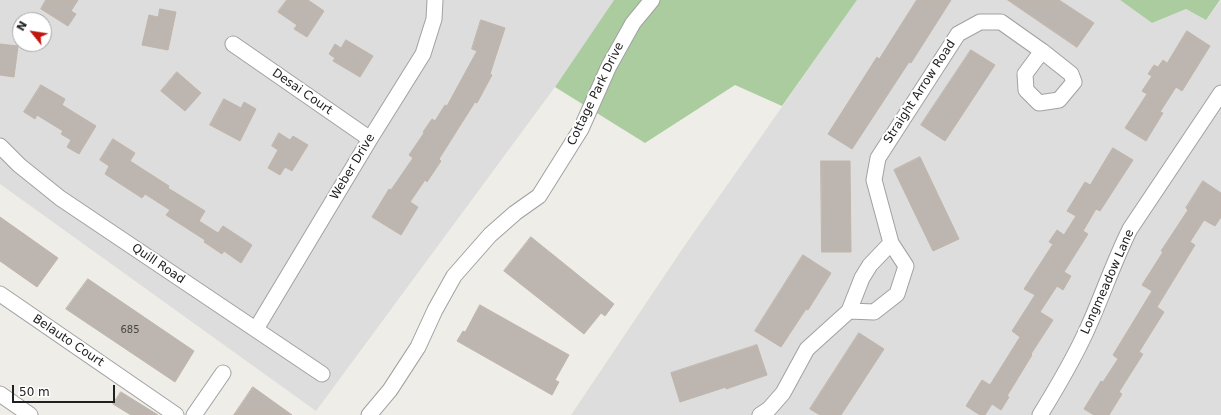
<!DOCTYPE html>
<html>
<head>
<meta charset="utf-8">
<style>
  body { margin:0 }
  #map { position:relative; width:1221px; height:415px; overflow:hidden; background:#efede7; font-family:"DejaVu Sans",sans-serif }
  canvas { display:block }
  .north { position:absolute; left:12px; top:12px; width:40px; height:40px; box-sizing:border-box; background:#fff; border:1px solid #a6a6a6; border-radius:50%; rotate:300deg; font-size:11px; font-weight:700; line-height:16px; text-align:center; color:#202020 }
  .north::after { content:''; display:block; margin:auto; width:14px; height:18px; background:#c0160f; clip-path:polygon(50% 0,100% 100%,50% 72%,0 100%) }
  .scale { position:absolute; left:12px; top:385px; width:103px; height:18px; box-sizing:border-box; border:2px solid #202020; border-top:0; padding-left:5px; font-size:12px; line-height:14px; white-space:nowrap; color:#202020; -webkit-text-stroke:3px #fff; paint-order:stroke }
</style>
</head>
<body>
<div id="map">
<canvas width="1221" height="415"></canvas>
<div class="north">N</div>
<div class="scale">50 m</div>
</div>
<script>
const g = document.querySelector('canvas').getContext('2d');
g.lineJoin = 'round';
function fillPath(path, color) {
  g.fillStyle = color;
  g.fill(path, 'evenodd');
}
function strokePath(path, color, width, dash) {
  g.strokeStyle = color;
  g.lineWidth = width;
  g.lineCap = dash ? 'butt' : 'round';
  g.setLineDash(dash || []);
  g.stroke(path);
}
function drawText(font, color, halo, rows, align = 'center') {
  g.font = font + ' "DejaVu Sans",sans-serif';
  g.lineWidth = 4;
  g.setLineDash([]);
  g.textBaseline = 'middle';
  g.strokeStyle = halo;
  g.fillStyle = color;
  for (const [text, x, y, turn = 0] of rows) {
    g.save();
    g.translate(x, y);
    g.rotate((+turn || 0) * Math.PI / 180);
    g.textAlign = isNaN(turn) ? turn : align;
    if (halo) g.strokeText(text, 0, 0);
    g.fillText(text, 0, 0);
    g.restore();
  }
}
fillPath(new Path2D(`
  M 0,0 L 614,0 L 555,87 L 316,411 L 0,184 ZM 20,20 L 44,20 L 44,44 L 20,44 Z
  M 857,0 L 1120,0 L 1152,23 L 1186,9 L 1206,20 L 1221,0 L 1221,415 L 571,415 L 683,248 Z`), '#dedddd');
fillPath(new Path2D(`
  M 614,0 L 857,0 L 782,106 L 735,85 L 645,143 L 555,87 Z
  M 1120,0 L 1220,0 L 1206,20 L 1186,9 L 1152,23 Z`), '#aacc9f');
const building = new Path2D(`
  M 46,0 L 78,0 L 71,11 L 76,14 L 68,26 L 41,9 Z
  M 287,0 L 308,0 L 324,11 L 307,37 L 294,29 L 297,25 L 278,12 Z
  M 917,0 L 951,0 L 911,63 L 909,62 L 852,149 L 828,134 L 877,57 L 879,59 Z
  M 1008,0 L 1059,0 L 1094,23 L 1077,47 Z
  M 160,9 L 176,12 L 168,50 L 142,45 L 149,15 L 158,17 Z
  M 481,20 L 505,28 L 490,74 L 492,75 L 477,103 L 475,102 L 439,159 L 441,161 L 427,182 L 425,180 L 410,202 L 418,207 L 401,235 L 372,217 L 389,189 L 391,190 L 413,158 L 409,155 L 424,133 L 423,132 L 432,119 L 435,121 L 445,105 L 447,106 L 477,51 L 472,49 Z
  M 1187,31 L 1210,46 L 1182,91 L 1176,87 L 1160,112 L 1163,113 L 1146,141 L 1125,128 L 1147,94 L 1142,91 L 1152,76 L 1148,74 L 1154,65 L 1158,67 L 1163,60 L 1167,63 Z
  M 346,40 L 373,56 L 360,77 L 333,61 L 335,58 L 329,54 L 335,44 L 341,48 Z
  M 0,44 L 18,46 L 14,77 L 0,75 Z
  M 971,50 L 995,65 L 945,141 L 921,125 Z
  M 177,72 L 201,93 L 185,111 L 161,91 Z
  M 41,85 L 65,99 L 62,105 L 96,126 L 79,154 L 67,147 L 71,140 L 61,134 L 63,131 L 37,115 L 35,119 L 24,112 Z
  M 224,99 L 241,108 L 244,102 L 256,109 L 240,141 L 210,125 Z
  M 279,133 L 290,140 L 293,136 L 308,145 L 292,171 L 285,167 L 280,175 L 268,168 L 278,150 L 272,146 Z
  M 113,139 L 135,153 L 130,161 L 169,186 L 168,188 L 205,211 L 199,221 L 218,233 L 223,226 L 252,245 L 241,263 L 224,251 L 222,254 L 204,242 L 205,240 L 166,215 L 170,210 L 145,194 L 142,198 L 105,174 L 109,166 L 100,160 Z
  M 1113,148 L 1133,160 L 1100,211 L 1096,209 L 1083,231 L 1088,234 L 1064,272 L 1071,276 L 1063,290 L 1057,286 L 1040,312 L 1053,320 L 1031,354 L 1032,355 L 1007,396 L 1009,397 L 1001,410 L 992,404 L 985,415 L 980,415 L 966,406 L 982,380 L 990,385 L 1020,337 L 1012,331 L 1035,295 L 1024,289 L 1053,244 L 1049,242 L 1057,230 L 1064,235 L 1076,216 L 1067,211 L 1085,182 L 1090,185 Z
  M 920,157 L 959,239 L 933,251 L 894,170 Z
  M 821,161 L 850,161 L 851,252 L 822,252 Z
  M 1203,181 L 1221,193 L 1221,217 L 1215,226 L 1204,220 L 1190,242 L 1195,245 L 1157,307 L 1164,312 L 1139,352 L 1143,354 L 1119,392 L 1122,394 L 1109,415 L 1094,415 L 1084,409 L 1101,381 L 1103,382 L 1118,359 L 1113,355 L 1152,291 L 1142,285 L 1163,252 L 1161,251 L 1188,210 L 1186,208 Z
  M 0,217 L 58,258 L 37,287 L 0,261 Z
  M 531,237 L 614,304 L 605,316 L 601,313 L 584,334 L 504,271 Z
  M 803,255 L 831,273 L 808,310 L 806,309 L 781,347 L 755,331 Z
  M 88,279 L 194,351 L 175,382 L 66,309 Z
  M 480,305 L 569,355 L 555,380 L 559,382 L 552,395 L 457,341 L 463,331 L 465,332 Z
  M 859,333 L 884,349 L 841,415 L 820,415 L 810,409 Z
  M 757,345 L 767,375 L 726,389 L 726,387 L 680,402 L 671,373 Z
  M 253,387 L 292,415 L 234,415 Z
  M 121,392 L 158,415 L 131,415 L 113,404 Z`);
fillPath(building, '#bdb6b0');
strokePath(building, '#c0b5aa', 1);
const minor = new Path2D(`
  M 233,44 L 370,139
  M 0,146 L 19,165 L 60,198 L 322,374
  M 0,294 L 176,415
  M 849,311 L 874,312 L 897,294 L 906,266 L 891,243 L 874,180 L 878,158 L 958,34 L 980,22 L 1001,22 L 1042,51 L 1025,74 L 1026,90 L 1039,103 L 1059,100 L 1074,82 L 1071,74 L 1042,51
  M 256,329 L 370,139 L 423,54 L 434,19 L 435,0
  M 0,394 L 30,415
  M 194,415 L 223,373
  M 369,415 L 390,390 L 418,347 L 435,310 L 454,276 L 490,235 L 515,213 L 539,196 L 581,129 L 609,66 L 633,23 L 652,0
  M 760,415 L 769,409 L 783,393 L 807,349 L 849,311 L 862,278 L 870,265 L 891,243
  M 1040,415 C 1056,389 1072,362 1085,334 C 1101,300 1113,263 1130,229 L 1221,93`);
strokePath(minor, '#a1a1a1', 17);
strokePath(minor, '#fff', 15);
drawText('10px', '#474644', null, [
  ["685",130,330]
]);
drawText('12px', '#202020', '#fff', [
  ["Desai Court",302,92,35],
  ["Straight Arrow Road",920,92,-57],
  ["Cottage Park Drive",596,94,-64],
  ["Weber Drive",353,167,-59],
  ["Quill Road",158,264,34],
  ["Longmeadow Lane",1108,282,-66],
  ["Belauto Court",68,341,34]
]);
</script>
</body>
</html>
